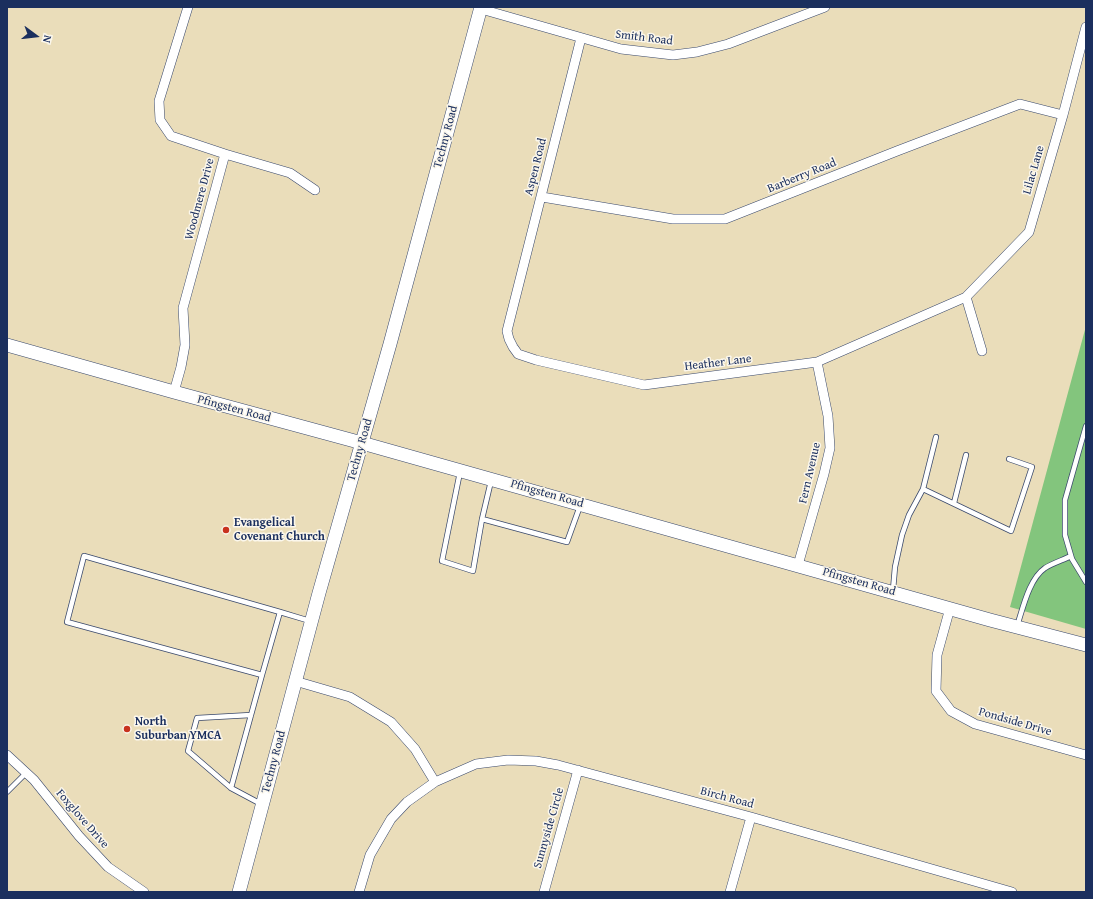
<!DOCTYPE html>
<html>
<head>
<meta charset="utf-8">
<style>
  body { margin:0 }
  #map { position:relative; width:1093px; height:899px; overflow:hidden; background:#eaddba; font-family:"Gentium Book Plus",serif }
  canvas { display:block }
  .frame { position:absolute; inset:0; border:8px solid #1b2f5e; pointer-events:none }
  .north { position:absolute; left:16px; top:16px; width:40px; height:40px; -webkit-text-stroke:3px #fbf7ec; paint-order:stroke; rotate:105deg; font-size:11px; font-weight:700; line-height:16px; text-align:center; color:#1b2f5e }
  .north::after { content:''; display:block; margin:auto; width:14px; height:18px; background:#1b2f5e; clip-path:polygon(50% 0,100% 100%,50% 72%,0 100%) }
</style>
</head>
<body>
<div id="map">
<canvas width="1093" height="899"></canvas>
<div class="frame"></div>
<div class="north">N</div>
</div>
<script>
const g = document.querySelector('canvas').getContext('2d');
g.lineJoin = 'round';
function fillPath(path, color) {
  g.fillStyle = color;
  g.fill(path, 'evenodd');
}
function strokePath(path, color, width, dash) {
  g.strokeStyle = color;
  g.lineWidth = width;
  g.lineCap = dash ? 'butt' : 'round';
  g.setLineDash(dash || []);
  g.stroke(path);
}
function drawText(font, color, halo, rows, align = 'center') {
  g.font = font + ' "Gentium Book Plus",serif';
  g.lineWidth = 3;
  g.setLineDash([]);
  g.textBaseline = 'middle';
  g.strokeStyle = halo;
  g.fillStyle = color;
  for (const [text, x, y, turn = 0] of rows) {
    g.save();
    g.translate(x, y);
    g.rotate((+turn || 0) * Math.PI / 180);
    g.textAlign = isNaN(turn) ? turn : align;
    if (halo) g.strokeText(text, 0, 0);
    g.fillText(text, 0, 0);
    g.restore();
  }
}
fillPath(new Path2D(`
  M 1086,326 L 1086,629 L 1010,607 Z`), '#83c57d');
const lane = new Path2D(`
  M 1086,426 L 1065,500 L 1065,535 L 1072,559 L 1086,582
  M 460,472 L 442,561 L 473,571 L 482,519 L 567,542 L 580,506
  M 923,489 L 1011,531 L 1032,467 L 1009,459
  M 954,503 L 966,455
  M 482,519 L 491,481
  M 893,590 L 895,567 L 902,535 L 909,515 L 923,489 L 936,437
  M 280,612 L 262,675 L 67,622 L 84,556 L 280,612 L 310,621
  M 1017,626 C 1023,608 1029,579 1045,568 C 1053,563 1063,560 1071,556
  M 251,715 L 197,718 L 188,751 L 231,788 L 261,804
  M 231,788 L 262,675
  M 7,792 L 26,773`);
const street = new Path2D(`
  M 188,7 L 159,101 L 160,120 L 171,136 L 225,154 L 290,173 L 315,190
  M 481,9 L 621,49 L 673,55 L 697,52 L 728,44 L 825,7
  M 581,38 L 510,319 L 507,331 L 509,339 L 513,347 L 518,354 L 536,360 L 644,385 L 817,362 L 966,297 L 1029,232 L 1063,115 L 1086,27
  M 542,197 L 673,219 L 725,219 L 897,151 L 1020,104 L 1063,115
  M 966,297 L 982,351
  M 174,392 L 181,367 L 185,345 L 183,308 L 225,154
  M 798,565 L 824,474 L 830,448 L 828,416 L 817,362
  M 950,608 L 937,655 L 936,691 L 951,711 L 975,724 L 1086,755
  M 295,681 L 350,697 L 391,722 L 415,749 L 435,782 L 407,802 L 391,819 L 370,855 L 359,892
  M 7,755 L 34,780 L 79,836 L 108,867 L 144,892
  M 435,782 L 476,764 L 508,760 L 536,761 L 558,765 L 751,817 L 1012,892
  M 544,892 L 578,770
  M 730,892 L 751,817`);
const secondary = new Path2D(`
  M 7,345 L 174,392 L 362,443 L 990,620 L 1086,645
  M 239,892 L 319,593 L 390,344 L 481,7`);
strokePath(lane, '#3a496c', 6);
strokePath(street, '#3a496c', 10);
strokePath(secondary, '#3a496c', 14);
strokePath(lane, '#fff', 4.5);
strokePath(street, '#fff', 9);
strokePath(secondary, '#fff', 13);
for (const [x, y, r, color] of [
  [226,530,4,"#c8321e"],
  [127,729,4,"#c8321e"]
]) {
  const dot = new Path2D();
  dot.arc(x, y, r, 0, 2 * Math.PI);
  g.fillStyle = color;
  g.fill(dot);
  strokePath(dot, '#fbf7ec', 1.5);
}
drawText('12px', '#1b2f5e', '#fbf7ec', [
  ["Smith Road",644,38,7],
  ["Techny Road",446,137,-75],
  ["Aspen Road",536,167,-76],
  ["Lilac Lane",1034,170,-74],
  ["Barberry Road",802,176,-22],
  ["Woodmere Drive",200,199,-75],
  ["Heather Lane",718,363,-7],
  ["Pfingsten Road",234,409,15],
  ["Techny Road",360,450,-74],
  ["Fern Avenue",810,473,-77],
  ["Pfingsten Road",547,494,16],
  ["Pfingsten Road",859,582,16],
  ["Pondside Drive",1015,722,16],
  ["Techny Road",274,762,-75],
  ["Birch Road",727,798,15],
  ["Foxglove Drive",82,819,49],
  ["Sunnyside Circle",549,828,-74]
]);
drawText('bold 12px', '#1b2f5e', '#fbf7ec', [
  ["Evangelical",234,523],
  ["Covenant Church",234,537],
  ["North",135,722],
  ["Suburban YMCA",135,736]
], 'left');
</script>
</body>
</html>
